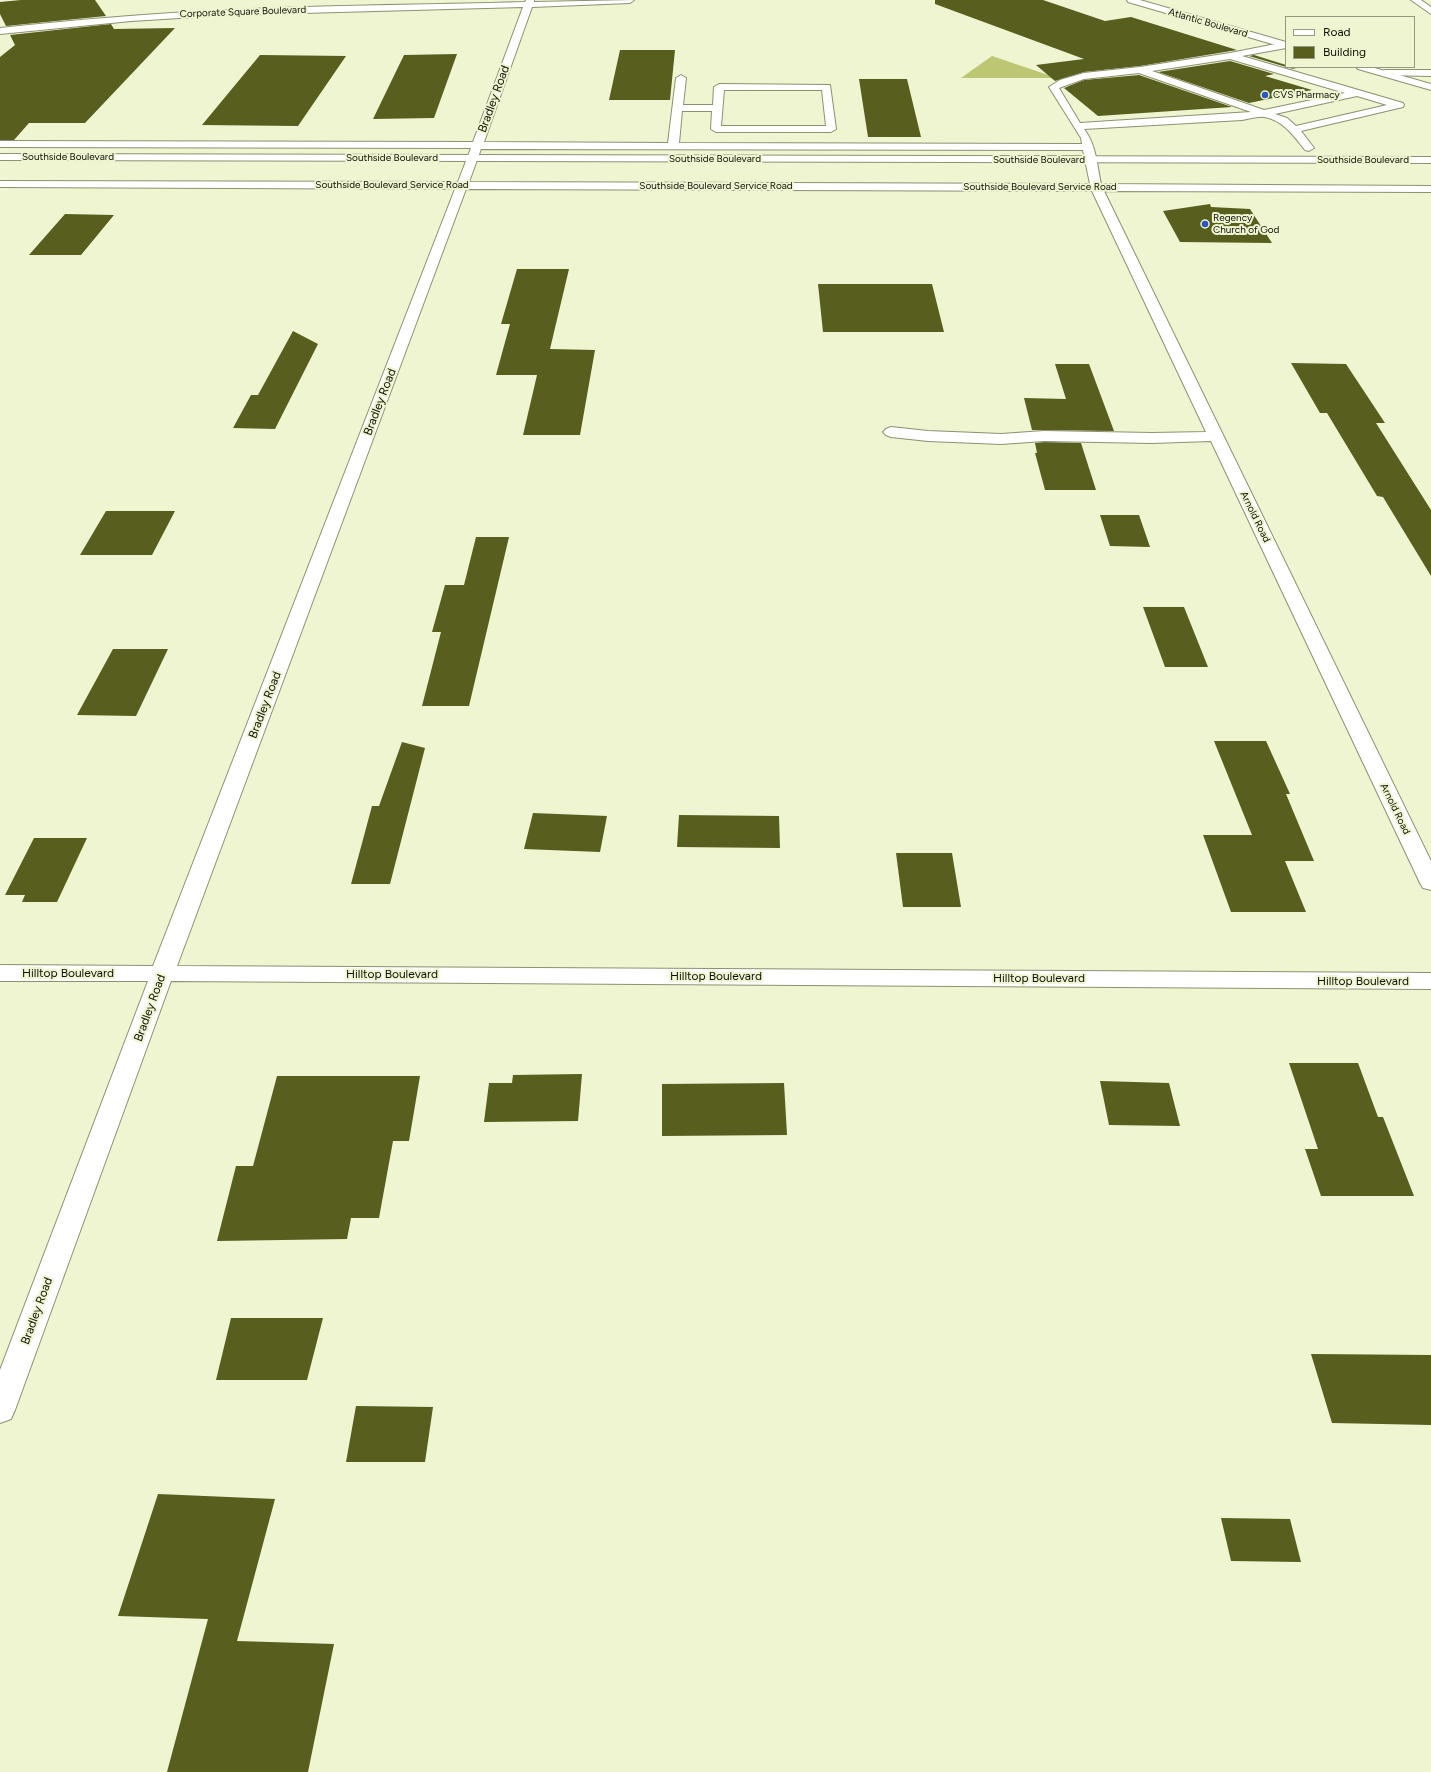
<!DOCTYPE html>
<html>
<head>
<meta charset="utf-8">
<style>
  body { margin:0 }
  #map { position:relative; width:1431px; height:1772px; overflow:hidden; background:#eff4d1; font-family:Figtree,sans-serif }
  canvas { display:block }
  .legend { position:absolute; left:1285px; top:16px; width:130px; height:52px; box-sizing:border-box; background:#eff4d1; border:1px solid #95997f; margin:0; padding:5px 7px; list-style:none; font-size:12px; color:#0e1005 }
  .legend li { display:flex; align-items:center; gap:8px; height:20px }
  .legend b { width:20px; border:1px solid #95997f }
</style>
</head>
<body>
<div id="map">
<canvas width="1431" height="1772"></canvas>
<ul class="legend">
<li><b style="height:5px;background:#fff"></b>Road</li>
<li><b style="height:11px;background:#575e1e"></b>Building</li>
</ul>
</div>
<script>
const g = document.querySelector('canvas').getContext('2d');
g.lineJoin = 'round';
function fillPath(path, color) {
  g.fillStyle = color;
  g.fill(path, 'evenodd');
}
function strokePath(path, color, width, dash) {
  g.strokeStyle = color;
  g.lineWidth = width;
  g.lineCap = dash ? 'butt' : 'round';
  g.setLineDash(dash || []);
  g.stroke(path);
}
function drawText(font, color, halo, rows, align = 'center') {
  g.font = font + ' Figtree,sans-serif';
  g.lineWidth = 4;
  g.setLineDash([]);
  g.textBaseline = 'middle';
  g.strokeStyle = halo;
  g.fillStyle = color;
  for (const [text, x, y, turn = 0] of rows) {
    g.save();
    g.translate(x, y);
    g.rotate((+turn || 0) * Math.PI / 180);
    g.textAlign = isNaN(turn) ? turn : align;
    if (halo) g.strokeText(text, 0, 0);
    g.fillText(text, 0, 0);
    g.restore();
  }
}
fillPath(new Path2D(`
  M 992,56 L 1057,78 L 961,78 Z`), '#bcc673');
fillPath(new Path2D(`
  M 21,0 L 95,0 L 106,16 L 6,26 L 0,14 L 0,2 Z
  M 935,0 L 1043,0 L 1105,21 L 1131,17 L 1237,50 L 1140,66 L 1084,72 L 1055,81 L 1036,65 L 1084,59 L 935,4 Z
  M 111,24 L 114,29 L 175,28 L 85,123 L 29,123 L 14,140 L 0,140 L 0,57 L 15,45 L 10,35 Z
  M 620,50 L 675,50 L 670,100 L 609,100 Z
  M 457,54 L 434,118 L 373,119 L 404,55 Z
  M 260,55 L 346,56 L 298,126 L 202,125 Z
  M 1254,55 L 1286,65 L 1286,67 L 1297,69 L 1293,69 L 1249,56 Z
  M 1230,61 L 1274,74 L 1265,76 L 1312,90 L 1249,103 L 1158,72 Z
  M 1139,75 L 1232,107 L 1098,116 L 1064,88 L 1084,80 Z
  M 859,79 L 907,79 L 921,137 L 868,137 Z
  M 1210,204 L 1211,207 L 1250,209 L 1272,243 L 1180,242 L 1163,211 Z
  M 65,214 L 114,215 L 81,255 L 29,255 Z
  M 517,269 L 569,269 L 550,349 L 595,350 L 580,435 L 523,435 L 537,375 L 496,375 L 510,324 L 501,324 Z
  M 818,284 L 932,284 L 944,332 L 823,332 Z
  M 293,331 L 318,344 L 275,429 L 233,428 L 251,395 L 258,395 Z
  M 1291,363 L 1346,364 L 1385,423 L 1376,423 L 1431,510 L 1431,576 L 1383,497 L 1377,496 L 1327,413 L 1320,413 Z
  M 1055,364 L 1089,364 L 1114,431 L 1032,430 L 1024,398 L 1066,399 Z
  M 1044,442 L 1081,443 L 1096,490 L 1045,490 L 1035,453 L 1037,453 L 1035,443 Z
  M 106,511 L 175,511 L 152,555 L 80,555 Z
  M 1100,515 L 1139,515 L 1150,547 L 1110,546 Z
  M 476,537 L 509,537 L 469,706 L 422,706 L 441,632 L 432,632 L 445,585 L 464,585 Z
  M 1143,607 L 1184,607 L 1208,667 L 1165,667 Z
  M 113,649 L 168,649 L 136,716 L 77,715 Z
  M 1214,741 L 1266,741 L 1290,794 L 1286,794 L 1314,861 L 1285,861 L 1306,912 L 1231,912 L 1203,835 L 1252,835 Z
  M 402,742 L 425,748 L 390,884 L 351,884 L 372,806 L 379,806 Z
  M 533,813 L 607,816 L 600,852 L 524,849 Z
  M 679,815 L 779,816 L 780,848 L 677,847 Z
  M 34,838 L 87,838 L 57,902 L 22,902 L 25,895 L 5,895 Z
  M 896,853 L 952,853 L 961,907 L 903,907 Z
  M 1289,1063 L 1358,1063 L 1378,1117 L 1383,1117 L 1414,1196 L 1321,1196 L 1305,1149 L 1318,1149 Z
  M 582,1074 L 578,1121 L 484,1122 L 489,1083 L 512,1083 L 513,1075 Z
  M 277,1076 L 420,1076 L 409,1141 L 393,1141 L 379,1218 L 351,1218 L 347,1239 L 217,1241 L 236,1166 L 253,1166 Z
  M 1100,1081 L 1169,1083 L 1180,1126 L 1109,1125 Z
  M 784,1083 L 787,1135 L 662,1136 L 662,1084 Z
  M 231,1318 L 323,1318 L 307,1380 L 216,1380 Z
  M 1311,1354 L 1431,1355 L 1431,1425 L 1332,1423 Z
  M 356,1406 L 433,1407 L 425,1462 L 346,1462 Z
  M 158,1494 L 275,1499 L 237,1641 L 334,1644 L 308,1772 L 167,1772 L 208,1619 L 118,1616 Z
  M 1221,1518 L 1290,1519 L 1301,1562 L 1231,1561 Z`), '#575e1e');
const minor = new Path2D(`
  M 526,0 L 534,0 L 534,2 L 634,0 L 630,3 L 532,7 L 484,142 L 668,143 L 676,78 L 681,75 L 686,78 L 683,105 L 713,105 L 714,87 L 719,84 L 830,85 L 836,129 L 831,132 L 716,132 L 711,129 L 712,111 L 682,111 L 679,143 L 1082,144 L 1081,138 L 1049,87 L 1060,80 L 1084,73 L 1140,67 L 1230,53 L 1286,42 L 1286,48 L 1242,56 L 1403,103 L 1404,105 L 1403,107 L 1301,131 L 1314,148 L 1309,151 L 1305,150 C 1294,136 1283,120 1264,117 C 1258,116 1249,119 1242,120 L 1084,129 C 1096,144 1097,165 1101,184 L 1431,186 L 1431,192 L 1104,191 L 1431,861 L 1431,890 L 1423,888 L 1420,883 L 1211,441 L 1152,443 L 1044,441 L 1001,444 L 928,441 L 891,437 L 886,435 L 883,432 L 886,429 L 891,427 L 928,431 L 1001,434 L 1044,431 L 1152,433 L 1206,432 L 1092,191 L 466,189 L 177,966 L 1431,973 L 1431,989 L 171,981 L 15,1410 L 11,1419 L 0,1423 L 0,1370 L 148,981 L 0,981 L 0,965 L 153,966 L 455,189 L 0,187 L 0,181 L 458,182 L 471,148 L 0,147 L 0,141 L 473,142 L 523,7 L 229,15 L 131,21 L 0,34 L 0,28 C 76,20 152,13 229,10 C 328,5 426,5 525,2 ZM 1230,59 L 1345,93 L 1264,110 L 1152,71 ZM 1139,73 L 1251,112 L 1080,123 L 1059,88 L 1084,79 ZM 724,90 L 822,90 L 826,126 L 721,126 ZM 1357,96 L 1387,105 L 1296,126 L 1287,118 L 1275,114 ZM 481,149 L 1083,150 L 1090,184 L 469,182 Z
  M 1411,0 L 1421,0 L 1431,7 L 1431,14 Z
  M 1385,70 L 1431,70 L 1431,76 L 1382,75 L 1380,73 Z`);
const major = new Path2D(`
  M 1127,0 L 1140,0 L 1286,42 L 1286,48 L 1128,2 Z
  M 1356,67 L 1371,67 L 1431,84 L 1431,90 L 1358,69 Z`);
const highway = new Path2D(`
  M 0,154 L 1431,157 L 1431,163 L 0,160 Z`);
strokePath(minor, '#8c9171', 2);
strokePath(major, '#8c9171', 2);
strokePath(highway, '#8c9171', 2);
fillPath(minor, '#fff');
fillPath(major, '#fff');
fillPath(highway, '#fff');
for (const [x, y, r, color] of [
  [1265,95,4,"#2b55c4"],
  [1205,224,4,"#2b55c4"]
]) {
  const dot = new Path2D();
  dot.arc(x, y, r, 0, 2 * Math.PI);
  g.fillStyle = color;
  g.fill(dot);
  strokePath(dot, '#eff4d1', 1.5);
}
drawText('10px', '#0e1005', '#eff4d1', [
  ["Corporate Square Boulevard",243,12,-2],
  ["Atlantic Boulevard",1208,23,16],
  ["Southside Boulevard",68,157],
  ["Southside Boulevard",392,158],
  ["Southside Boulevard",715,159],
  ["Southside Boulevard",1039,160],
  ["Southside Boulevard",1363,160],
  ["Southside Boulevard Service Road",392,185],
  ["Southside Boulevard Service Road",716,186],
  ["Southside Boulevard Service Road",1040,187],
  ["Arnold Road",1255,517,64],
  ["Arnold Road",1395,809,64]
]);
drawText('10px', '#0e1005', '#eff4d1', [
  ["CVS Pharmacy",1273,95],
  ["Regency",1213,218],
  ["Church of God",1213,230]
], 'left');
drawText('12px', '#0e1005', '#eff4d1', [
  ["Bradley Road",494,99,-70],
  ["Bradley Road",380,402,-69],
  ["Bradley Road",265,705,-69],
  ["Hilltop Boulevard",68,973],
  ["Hilltop Boulevard",392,974],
  ["Hilltop Boulevard",716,976],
  ["Hilltop Boulevard",1039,978],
  ["Hilltop Boulevard",1363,981],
  ["Bradley Road",150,1008,-70],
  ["Bradley Road",37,1311,-70]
]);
</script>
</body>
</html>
